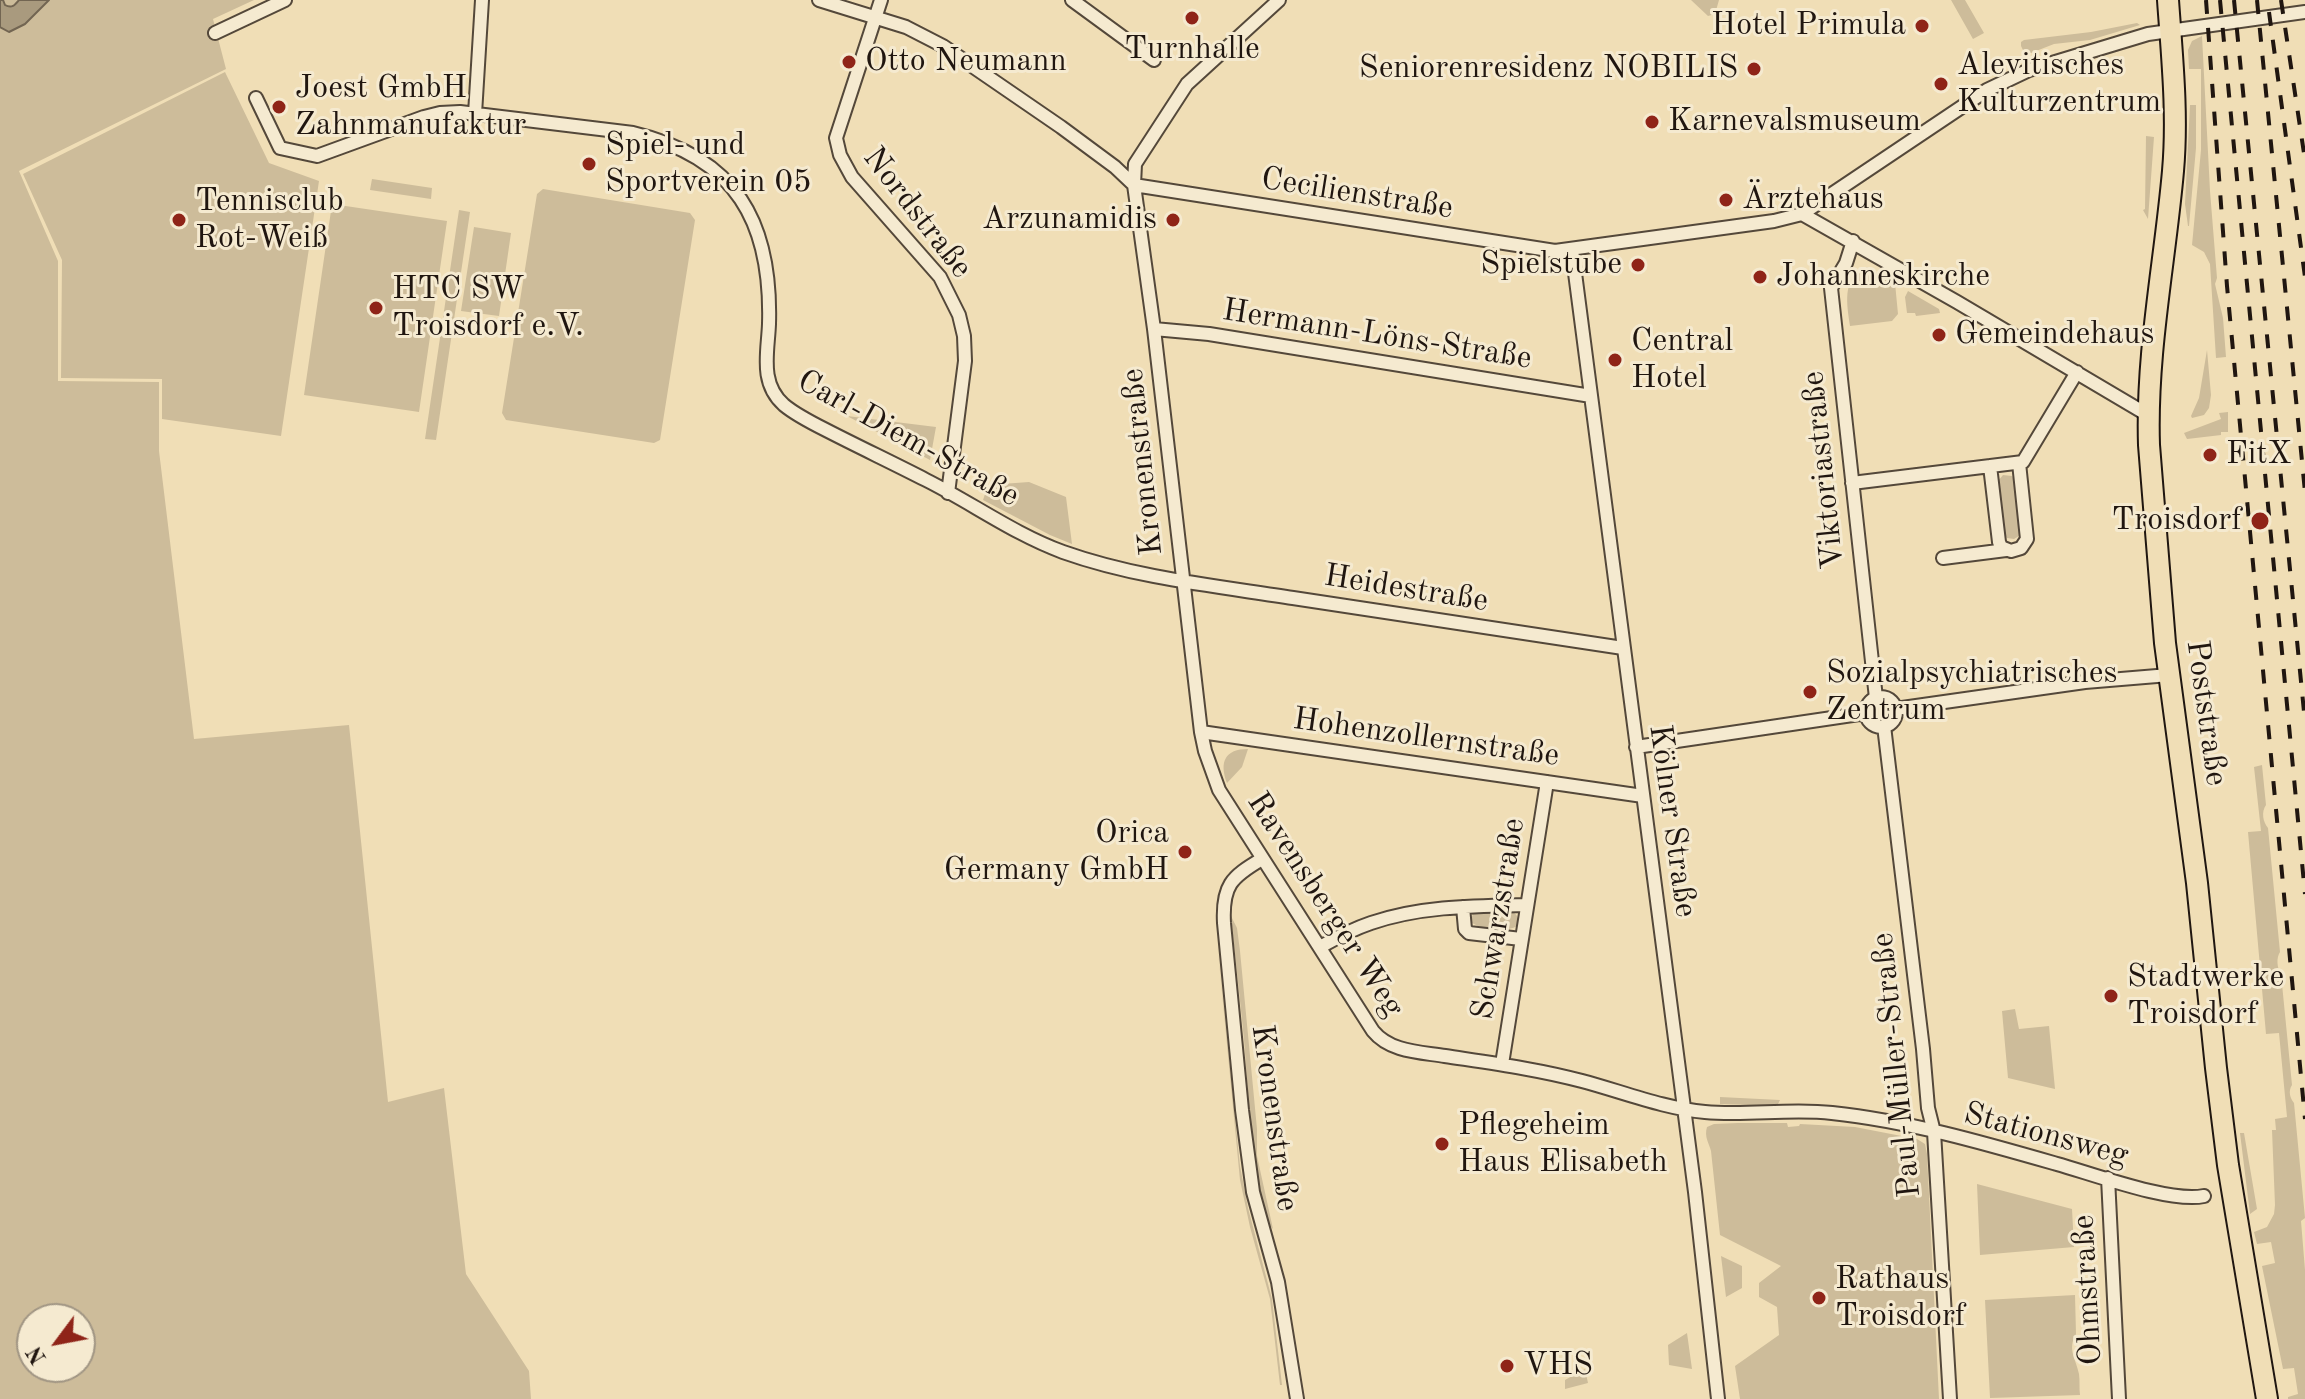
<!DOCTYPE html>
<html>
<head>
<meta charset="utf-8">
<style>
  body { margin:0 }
  #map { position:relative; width:2305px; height:1399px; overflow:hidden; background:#f0deb6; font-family:"Old Standard TT",serif }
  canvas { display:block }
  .north { position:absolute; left:16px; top:1303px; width:80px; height:80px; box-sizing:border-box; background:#f5ead0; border:2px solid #a09583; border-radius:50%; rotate:238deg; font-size:22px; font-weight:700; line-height:32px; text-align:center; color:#201610 }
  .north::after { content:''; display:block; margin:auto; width:28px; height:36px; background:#8f2418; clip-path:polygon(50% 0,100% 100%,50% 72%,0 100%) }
</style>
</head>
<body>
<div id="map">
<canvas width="2305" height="1399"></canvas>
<div class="north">N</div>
</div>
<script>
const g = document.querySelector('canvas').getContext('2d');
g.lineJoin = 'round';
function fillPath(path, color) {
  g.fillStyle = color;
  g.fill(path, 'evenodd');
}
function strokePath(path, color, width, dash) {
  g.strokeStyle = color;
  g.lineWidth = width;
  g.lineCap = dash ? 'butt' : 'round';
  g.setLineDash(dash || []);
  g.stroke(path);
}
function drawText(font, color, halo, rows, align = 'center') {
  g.font = font + ' "Old Standard TT",serif';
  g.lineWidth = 6;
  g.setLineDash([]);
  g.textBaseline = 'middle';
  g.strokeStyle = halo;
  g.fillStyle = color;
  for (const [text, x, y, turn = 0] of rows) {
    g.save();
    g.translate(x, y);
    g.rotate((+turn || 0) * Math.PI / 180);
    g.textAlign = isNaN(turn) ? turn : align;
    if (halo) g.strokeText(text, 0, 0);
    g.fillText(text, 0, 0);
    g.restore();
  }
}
fillPath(new Path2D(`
  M 0,0 L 254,0 L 213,19 L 226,69 L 19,171 L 58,261 L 58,381 L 159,382 L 159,451 L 194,739 L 349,725 L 388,1102 L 444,1088 L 466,1274 L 529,1371 L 531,1399 L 0,1399 ZM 32,1319 L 80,1319 L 80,1367 L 32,1367 Z
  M 1691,0 L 1719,0 L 1715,14 L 1708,16 Z
  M 1951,0 L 1965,0 L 1984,33 L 1973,39 Z
  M 2137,23 L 2140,25 L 2090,40 L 2054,44 L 2031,53 L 2024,52 L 2021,46 L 2021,42 L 2024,40 L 2091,32 Z
  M 2202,36 L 2210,191 L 2217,278 L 2215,284 L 2223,318 L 2226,357 L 2216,358 L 2210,264 L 2204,252 L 2192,245 L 2201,150 L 2201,69 L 2189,69 L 2188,50 L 2192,41 Z
  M 225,72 L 269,163 L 319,181 L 281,436 L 162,419 L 162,379 L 61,378 L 62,260 L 23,174 Z
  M 2190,105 L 2196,105 L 2196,148 L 2189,226 L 2188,226 L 2185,204 Z
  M 2146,136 L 2154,137 L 2148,219 L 2143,210 L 2145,209 Z
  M 372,179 L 432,188 L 431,199 L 370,190 Z
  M 543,189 L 690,213 L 695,220 L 660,440 L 654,443 L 506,420 L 502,413 L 537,194 Z
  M 332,204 L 447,221 L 419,412 L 304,395 Z
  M 459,210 L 470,212 L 436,440 L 425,439 Z
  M 474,227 L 511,233 L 499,316 L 461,311 Z
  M 1863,267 L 1867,267 L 1895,283 L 1898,314 L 1892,321 L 1850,326 C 1847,304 1842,281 1863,267 Z
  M 1908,291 L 1939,309 L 1940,313 L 1916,316 L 1915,313 L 1907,313 L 1905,297 Z
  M 2207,350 L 2211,395 L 2209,408 L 2204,415 L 2192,418 L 2191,416 L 2199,398 Z
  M 2228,412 L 2228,432 L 2221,432 L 2221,435 L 2187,439 L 2184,433 L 2221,419 L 2219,413 Z
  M 847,416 L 936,427 L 930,460 Z
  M 2003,475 L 2012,476 L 2014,480 L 2020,532 L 2019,536 L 2014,539 L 2007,538 L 2004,534 L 1998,481 Z
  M 1029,482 L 1066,497 L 1072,544 L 1050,535 L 983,500 L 988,485 Z
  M 1248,749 L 1242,767 L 1227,783 C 1219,762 1225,749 1248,749 Z
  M 2262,765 L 2266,805 C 2261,812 2263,822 2268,828 L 2280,952 C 2276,958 2277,968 2281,974 L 2292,1085 C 2288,1091 2290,1098 2294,1103 L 2305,1218 L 2301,1221 L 2305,1270 L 2305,1399 L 2288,1399 L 2288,1397 L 2298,1394 L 2294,1368 L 2283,1369 L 2262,1266 L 2275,1263 L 2271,1242 L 2257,1244 L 2254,1232 L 2267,1227 L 2274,1214 L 2275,1205 L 2272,1130 L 2276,1130 L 2275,1119 L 2287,1117 L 2279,1033 L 2266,1034 L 2248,832 L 2261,831 L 2254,767 Z
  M 1511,911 C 1518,914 1519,919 1517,926 C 1506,933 1482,929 1472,923 L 1471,919 L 1473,914 L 1478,912 Z
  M 1231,916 L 1237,928 L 1240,951 L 1257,1129 L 1257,1156 L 1273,1229 C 1254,1209 1247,1074 1244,1040 C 1240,998 1235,957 1231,916 Z
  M 1217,940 L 1240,1166 L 1248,1208 L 1272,1299 L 1282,1385 L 1280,1385 L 1270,1299 L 1250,1227 L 1240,1180 Z
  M 2015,1009 L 2019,1029 L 2049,1026 L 2055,1089 L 2008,1078 L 2002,1011 Z
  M 1720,1097 L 1780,1100 L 1777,1106 L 1720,1104 Z
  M 1738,1123 L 1787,1123 L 1788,1127 L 1799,1126 L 1800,1124 L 1855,1127 L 1917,1139 L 1925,1144 L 1927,1154 L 1939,1399 L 1740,1399 L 1735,1366 L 1779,1335 L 1777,1307 L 1759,1297 L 1759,1283 L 1781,1266 L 1720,1235 L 1711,1151 C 1709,1143 1704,1137 1707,1127 L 1714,1124 Z
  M 2240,1133 L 2244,1133 L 2257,1209 L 2250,1214 Z
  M 1977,1184 L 2072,1209 L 2074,1247 L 1980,1255 Z
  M 1721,1256 L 1742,1266 L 1742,1288 L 1726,1297 Z
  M 2075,1295 L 2076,1334 C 2067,1349 2076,1359 2079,1374 C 2080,1381 2079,1388 2080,1395 L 1990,1398 L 1985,1300 Z
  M 1687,1333 L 1692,1369 L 1669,1365 L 1668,1345 Z
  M 1585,1369 L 1588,1383 L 1565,1389 L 1565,1380 Z`), '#cdbc9a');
const water = new Path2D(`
  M 0,0 L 3,0 L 5,5 C 12,9 15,5 19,0 L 49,0 L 25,24 L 9,32 L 0,27 Z`);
fillPath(water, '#a99a7e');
strokePath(water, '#726552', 2);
const street = new Path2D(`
  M 819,0 L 906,27 L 943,46 L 1061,127 L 1115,167 L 1134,185
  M 881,0 L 836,138 L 840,155 L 852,177 L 940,277 L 959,315 L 964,336 L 965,361 L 948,493
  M 1072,0 L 1154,60
  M 1279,0 L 1187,84 L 1135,164 L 1134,185 L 1154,329 L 1201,732 L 1205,751 L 1219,790 L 1373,1031 C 1390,1052 1420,1052 1445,1056 C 1491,1063 1537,1069 1582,1081 C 1620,1091 1666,1109 1705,1112 C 1747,1116 1790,1108 1832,1113 C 1908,1121 1984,1143 2057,1164 C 2093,1174 2170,1203 2204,1196
  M 215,33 L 285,0
  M 256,98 L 280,148 L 317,156 L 424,117 L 440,113 L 460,112 L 633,133 C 736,157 772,222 769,324 C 768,352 759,383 784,405 C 796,415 812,423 826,430 C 859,447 893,463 926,480 C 972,503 1014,534 1063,552 C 1136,578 1216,586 1293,598 C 1403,615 1513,631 1623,648
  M 475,114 L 482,0
  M 1134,185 L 1555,251 L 1774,221 L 1802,214 L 1987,90 L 2029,70 L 2148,34 L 2305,12
  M 1802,214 L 1957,302 L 2148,415
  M 1853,241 L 1846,263 L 1831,288 L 1876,698
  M 1572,250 L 1695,1192 L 1718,1399
  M 1154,329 L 1209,334 L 1591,396
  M 1990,466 L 1999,542 L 2001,547 L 2011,551 L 2021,548 L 2027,539 L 2019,463
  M 1852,483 L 2023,462 L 2077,372
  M 1943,558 L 2006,550
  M1866 712a15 15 0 1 1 30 0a15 15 0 1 1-30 0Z
  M 1895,709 L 2085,682 L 2169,675
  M 1884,726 L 1923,1049 L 1928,1108 L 1934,1132 L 1950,1399
  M 1201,732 L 1643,796
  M 1636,747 L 1866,713
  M 1262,859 C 1231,877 1222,886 1224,923 L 1242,1110 L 1253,1192 L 1278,1282 L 1297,1399
  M 1463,907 L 1465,929 L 1469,933 L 1521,939
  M 1320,947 C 1336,938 1353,929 1371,923 C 1420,906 1474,906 1526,905
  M 1502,1064 L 1547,782
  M 2108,1178 L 2119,1399`);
const primary = new Path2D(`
  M 2168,0 C 2172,57 2178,114 2173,171 C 2165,262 2146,352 2149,445 L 2165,643 L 2197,883 L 2216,1068 L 2228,1165 L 2267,1399`);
strokePath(street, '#54483a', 16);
strokePath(primary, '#201610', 24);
strokePath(street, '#f5ead0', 12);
strokePath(primary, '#f0deb6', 20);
strokePath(new Path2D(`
  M 2206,0 L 2227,286 L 2305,1119
  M 2220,0 L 2305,894
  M 2234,0 L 2305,722
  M 2257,0 L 2305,492
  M 2281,0 L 2305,160
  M 2269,12 L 2305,277`), '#201610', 4, [14, 14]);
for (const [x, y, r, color] of [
  [1192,18,8,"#8f2418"],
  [1922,26,8,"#8f2418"],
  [849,62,8,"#8f2418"],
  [1754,69,8,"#8f2418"],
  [1941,84,8,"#8f2418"],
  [279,107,8,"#8f2418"],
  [1652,122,8,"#8f2418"],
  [589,164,8,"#8f2418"],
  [1726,200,8,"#8f2418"],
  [179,220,8,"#8f2418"],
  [1173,220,8,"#8f2418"],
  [1638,265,8,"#8f2418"],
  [1760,277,8,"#8f2418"],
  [376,308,8,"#8f2418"],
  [1939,335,8,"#8f2418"],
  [1615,360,8,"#8f2418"],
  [2210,455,8,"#8f2418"],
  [2260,521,10,"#8f2418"],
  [1810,692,8,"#8f2418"],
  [1185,852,8,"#8f2418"],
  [2111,996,8,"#8f2418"],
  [1442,1144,8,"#8f2418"],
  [1819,1298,8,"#8f2418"],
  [1507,1366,8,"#8f2418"]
]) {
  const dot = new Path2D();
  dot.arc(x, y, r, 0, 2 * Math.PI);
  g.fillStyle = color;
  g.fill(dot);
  strokePath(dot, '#f5ead0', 3);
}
drawText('32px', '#201610', '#f5ead0', [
  ["Hotel Primula",1906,26,"right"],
  ["Turnhalle",1192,50,"center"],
  ["Otto Neumann",865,62],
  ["Alevitisches",1957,66],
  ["Kulturzentrum",1957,103],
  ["Seniorenresidenz NOBILIS",1738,69,"right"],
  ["Joest GmbH",295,89],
  ["Zahnmanufaktur",295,126],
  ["Karnevalsmuseum",1668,122],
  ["Spiel- und",605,146],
  ["Sportverein 05",605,183],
  ["Ärztehaus",1742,200],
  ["Tennisclub",195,202],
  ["Rot-Weiß",195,239],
  ["Arzunamidis",1157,220,"right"],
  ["Spielstube",1622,265,"right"],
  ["Johanneskirche",1776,277],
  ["HTC SW",392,290],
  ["Troisdorf e.V.",392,327],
  ["Gemeindehaus",1955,335],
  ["Central",1631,342],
  ["Hotel",1631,379],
  ["FitX",2226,455],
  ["Troisdorf",2242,521,"right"],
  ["Sozialpsychiatrisches",1826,674],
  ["Zentrum",1826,711],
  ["Orica",1169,834,"right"],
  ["Germany GmbH",1169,871,"right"],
  ["Stadtwerke",2127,978],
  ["Troisdorf",2127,1015],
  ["Pflegeheim",1458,1126],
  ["Haus Elisabeth",1458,1163],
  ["Rathaus",1835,1280],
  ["Troisdorf",1835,1317],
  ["VHS",1523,1366]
], 'left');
drawText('32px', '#201610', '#f5ead0', [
  ["Cecilienstraße",1357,194,9],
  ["Nordstraße",917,213,52],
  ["Hermann-Löns-Straße",1377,335,9],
  ["Carl-Diem-Straße",908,439,29],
  ["Kronenstraße",1143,462,-96],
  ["Viktoriastraße",1824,470,-96],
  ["Heidestraße",1406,589,9],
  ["Poststraße",2206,713,82],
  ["Hohenzollernstraße",1426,738,8],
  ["Kölner Straße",1672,821,82],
  ["Ravensberger Weg",1325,905,57],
  ["Schwarzstraße",1499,919,-81],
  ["Paul-Müller-Straße",1897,1065,-96],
  ["Kronenstraße",1274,1118,82],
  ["Stationsweg",2046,1135,15],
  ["Ohmstraße",2088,1290,-93]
]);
</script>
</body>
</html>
